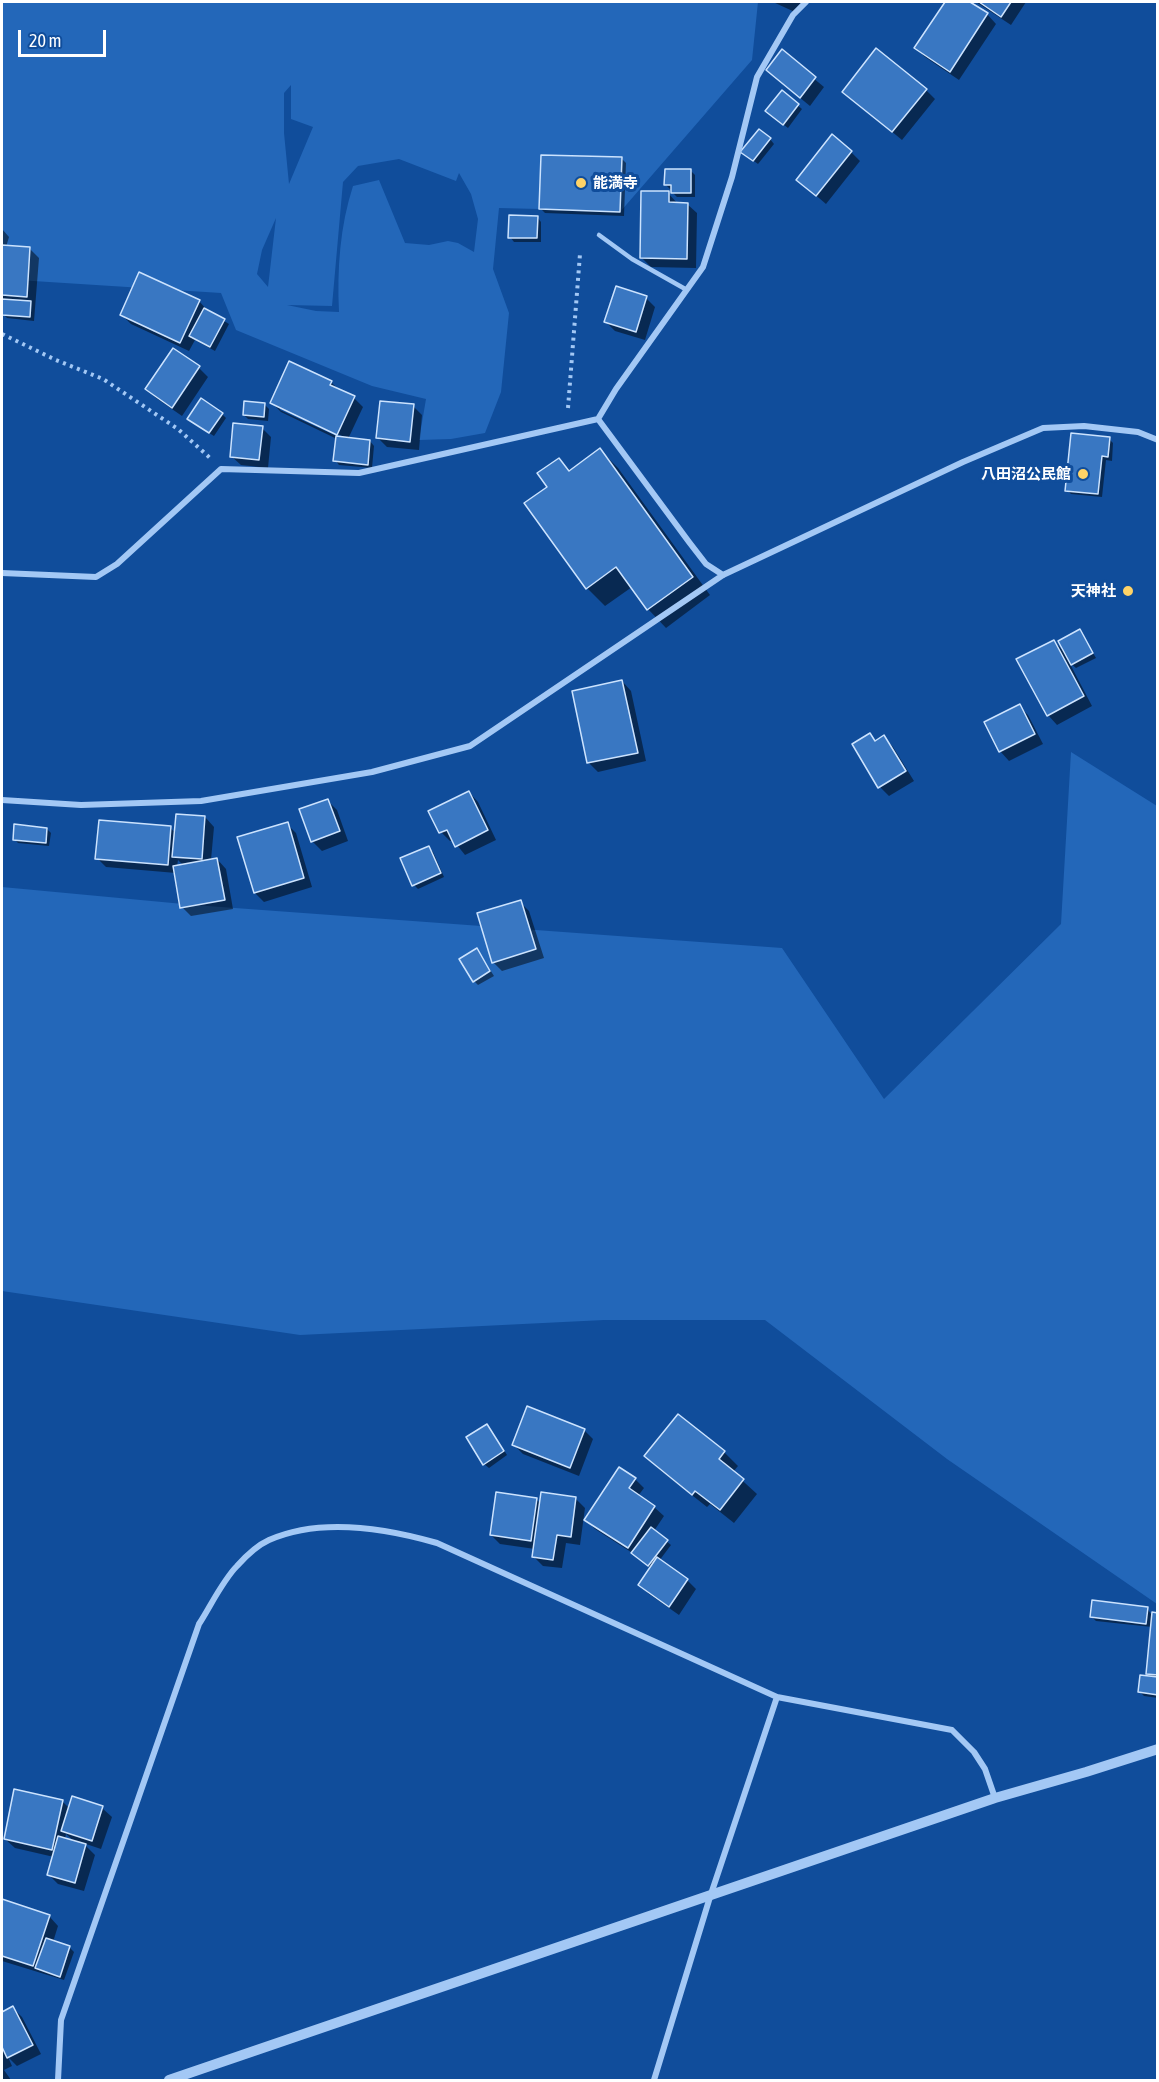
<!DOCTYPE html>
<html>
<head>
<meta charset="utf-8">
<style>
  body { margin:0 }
  #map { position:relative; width:1159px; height:2082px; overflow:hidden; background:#104d9b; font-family:"Asap Condensed",sans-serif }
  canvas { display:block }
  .frame { position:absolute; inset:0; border:3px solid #fff; pointer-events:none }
  .scale { position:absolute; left:18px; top:30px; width:88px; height:27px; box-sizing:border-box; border:3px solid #fff; border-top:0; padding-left:8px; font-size:18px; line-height:21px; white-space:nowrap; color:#fff; -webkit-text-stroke:4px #104d9b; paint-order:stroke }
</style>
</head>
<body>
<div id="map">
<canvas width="1159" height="2082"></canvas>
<div class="frame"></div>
<div class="scale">20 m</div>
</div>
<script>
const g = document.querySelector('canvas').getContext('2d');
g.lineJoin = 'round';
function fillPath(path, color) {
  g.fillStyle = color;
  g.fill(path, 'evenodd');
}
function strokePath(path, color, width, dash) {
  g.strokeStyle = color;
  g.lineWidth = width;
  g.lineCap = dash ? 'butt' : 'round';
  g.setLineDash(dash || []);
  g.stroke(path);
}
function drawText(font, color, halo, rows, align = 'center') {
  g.font = font + ' "Asap Condensed","Noto Sans JP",sans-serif';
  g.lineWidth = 6;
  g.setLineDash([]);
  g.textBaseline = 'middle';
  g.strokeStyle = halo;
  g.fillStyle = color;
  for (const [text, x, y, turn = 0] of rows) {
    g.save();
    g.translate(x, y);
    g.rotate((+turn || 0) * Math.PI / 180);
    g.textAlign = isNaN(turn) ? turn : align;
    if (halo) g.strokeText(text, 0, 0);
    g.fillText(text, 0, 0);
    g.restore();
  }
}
fillPath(new Path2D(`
  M 2,2 L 758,2 L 752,60 L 620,212 L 622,157 L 541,155 L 539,209 L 499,208 L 493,269 L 509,313 L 501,392 L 485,433 L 451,439 L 419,440 L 426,399 L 372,386 L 236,330 L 221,293 L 2,279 ZM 291,85 L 291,119 L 313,127 L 289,184 L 284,133 L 284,93 ZM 399,159 L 456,181 L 459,173 L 471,194 L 478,219 L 474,252 L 458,243 L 448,241 L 429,245 L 405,243 L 379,180 L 353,186 C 340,226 337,269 339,312 L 316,311 L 287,305 L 332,306 L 343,182 L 358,166 ZM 276,218 L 268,287 L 257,274 L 262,250 Z
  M 1071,752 L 1157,806 L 1157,1604 L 947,1459 L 765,1320 L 604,1320 L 300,1335 L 2,1291 L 2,887 L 194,905 L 782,948 L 884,1099 L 1061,924 Z`), '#2367b9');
fillPath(new Path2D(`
  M 773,2 L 802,2 L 797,13 Z
  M 947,2 L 968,2 L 987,14 L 996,24 L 959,80 L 925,57 L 916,48 Z
  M 976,2 L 1026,2 L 1011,25 Z
  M 782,52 L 824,87 L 810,106 L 777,79 Z
  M 926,90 L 935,99 L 902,140 L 844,92 Z
  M 782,92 L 802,109 L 788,128 L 771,115 Z
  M 770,139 L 774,144 L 758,164 L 747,156 Z
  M 851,152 L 860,161 L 826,204 L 798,180 Z
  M 622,159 L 626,163 L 624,216 L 545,213 L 541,209 Z
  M 691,171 L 695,175 L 695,197 L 677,197 L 672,192 L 673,189 L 670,189 L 665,184 Z
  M 668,193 L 678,204 L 687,204 L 697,213 L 696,268 L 651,267 L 642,258 Z
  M 537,217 L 541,222 L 541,242 L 514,242 L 510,237 Z
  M 2,229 L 9,237 L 6,247 L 30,249 L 39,258 L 34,321 L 7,318 L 3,314 Z
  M 646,298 L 655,307 L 645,340 L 615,331 L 606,322 Z
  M 199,301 L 208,311 L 229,324 L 215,351 L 195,340 L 189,351 L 131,324 L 122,315 Z
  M 174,350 L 199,368 L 208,377 L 182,416 L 156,398 L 147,389 Z
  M 331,382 L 340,391 L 354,398 L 363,407 L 348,439 L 370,441 L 374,446 L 372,468 L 339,465 L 335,460 L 337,439 L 281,412 L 272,403 ZM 280,407 L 344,437 L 343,439 L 280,410 Z
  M 265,405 L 269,409 L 268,421 L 248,419 L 244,415 Z
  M 413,406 L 422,415 L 419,450 L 387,447 L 378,438 Z
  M 222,414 L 226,418 L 214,436 L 193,423 Z
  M 262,428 L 271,437 L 268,468 L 241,465 L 231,456 Z
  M 1109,439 L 1113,443 L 1112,461 L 1106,460 L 1102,497 L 1071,494 L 1067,490 Z
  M 600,450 L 618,468 L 710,595 L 666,628 L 648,609 L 632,587 L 605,606 L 587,588 L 549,487 L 559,460 L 571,471 Z
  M 1080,631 L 1096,658 L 1076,668 L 1069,662 L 1092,706 L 1057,725 L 1048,715 L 1054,641 L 1065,653 Z
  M 622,681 L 631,691 L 646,761 L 598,772 L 589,763 Z
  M 1019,706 L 1028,715 L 1043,744 L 1009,761 L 1000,751 Z
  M 869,735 L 877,742 L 884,737 L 893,747 L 914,781 L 889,796 L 880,787 Z
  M 469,792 L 478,802 L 496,840 L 465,855 L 453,840 L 450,841 L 441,832 Z
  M 328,801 L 337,810 L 348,841 L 322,851 L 313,842 L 301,810 Z
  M 205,817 L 214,827 L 211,860 L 217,859 L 226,869 L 233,909 L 191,916 L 182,907 L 176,873 L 106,867 L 97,858 L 170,828 L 176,833 ZM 178,860 L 183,865 L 177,867 Z
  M 287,824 L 296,833 L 312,887 L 264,902 L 255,893 Z
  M 47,829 L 51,833 L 49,846 L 18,843 L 14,839 Z
  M 428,847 L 433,852 L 444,877 L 418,889 L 414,885 Z
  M 520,902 L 529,911 L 544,958 L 502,971 L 493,962 Z
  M 477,950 L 494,976 L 478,985 L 474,981 Z
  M 491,1430 L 507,1455 L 489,1468 L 484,1464 Z
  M 584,1430 L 593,1439 L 579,1476 L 523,1454 L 514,1445 Z
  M 724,1452 L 738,1466 L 733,1472 L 757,1494 L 734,1523 L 710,1504 L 707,1507 L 660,1470 L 646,1456 Z
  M 635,1479 L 644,1488 L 638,1496 L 654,1507 L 664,1516 L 654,1531 L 671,1545 L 659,1561 L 687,1580 L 696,1589 L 679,1615 L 649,1594 L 640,1585 L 651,1568 L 634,1554 L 595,1529 L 586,1520 Z
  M 536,1499 L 541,1504 L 576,1499 L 585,1508 L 580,1545 L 566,1543 L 562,1568 L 543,1566 L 534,1557 L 535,1549 L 500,1544 L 491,1535 Z
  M 1147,1608 L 1151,1614 L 1158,1614 L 1158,1698 L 1144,1696 L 1140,1692 L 1152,1678 L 1148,1673 L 1152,1627 L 1096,1621 L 1091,1616 Z
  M 62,1801 L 70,1809 L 102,1808 L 112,1817 L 101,1849 L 83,1843 L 95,1855 L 84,1891 L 58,1884 L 49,1875 L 54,1857 L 15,1848 L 5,1839 ZM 66,1834 L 75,1842 L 65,1839 Z
  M 2,1901 L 49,1916 L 58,1926 L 53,1942 L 70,1948 L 74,1952 L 64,1980 L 2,1961 Z
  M 13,2008 L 22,2017 L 41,2054 L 17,2066 L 8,2057 L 12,2066 L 4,2070 L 11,2080 L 2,2080 L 2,2013 Z`), '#0007');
const building = new Path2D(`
  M 945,2 L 970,2 L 988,13 L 950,72 L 914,48 Z
  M 979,2 L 1011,2 L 1001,17 Z
  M 876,48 L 927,89 L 892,132 L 842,92 Z
  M 782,49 L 816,77 L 800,98 L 766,70 Z
  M 782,90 L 799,104 L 783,125 L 765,111 Z
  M 759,129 L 771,138 L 753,161 L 740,152 Z
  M 832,134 L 852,151 L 816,196 L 796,180 Z
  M 541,155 L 622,157 L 620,212 L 539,209 Z
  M 665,169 L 691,169 L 691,193 L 671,193 L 671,185 L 664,185 Z
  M 641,191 L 669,191 L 669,202 L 688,203 L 687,259 L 640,258 Z
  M 509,215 L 538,216 L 537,238 L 508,238 Z
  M 2,245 L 30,247 L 27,297 L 2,295 Z
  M 139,272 L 200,300 L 180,343 L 120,315 Z
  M 616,286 L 647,296 L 636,332 L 604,322 Z
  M 2,299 L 31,301 L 30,317 L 2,315 Z
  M 204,308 L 225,319 L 210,347 L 189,336 Z
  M 173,348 L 200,366 L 172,408 L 145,389 Z
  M 289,361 L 332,381 L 330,385 L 355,396 L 337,435 L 270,403 Z
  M 201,398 L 223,413 L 209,433 L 187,419 Z
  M 244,401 L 265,403 L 264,417 L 243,415 Z
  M 380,401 L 414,404 L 410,442 L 376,438 Z
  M 233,423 L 263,426 L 259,460 L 230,457 Z
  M 1071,433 L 1110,437 L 1108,457 L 1102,456 L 1098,494 L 1065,491 Z
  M 336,436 L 370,440 L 368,465 L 333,461 Z
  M 600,448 L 693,577 L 647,610 L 616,567 L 586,589 L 524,503 L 547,487 L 537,473 L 559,458 L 569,471 Z
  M 1080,629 L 1093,653 L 1071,665 L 1058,641 Z
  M 1054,640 L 1084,696 L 1047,716 L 1016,659 Z
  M 622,680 L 638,753 L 587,763 L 572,691 Z
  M 1020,704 L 1035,734 L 999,752 L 984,722 Z
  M 870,733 L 875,741 L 884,735 L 906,771 L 878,788 L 852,744 Z
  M 469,791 L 488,830 L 455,847 L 447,830 L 439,833 L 428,811 Z
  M 328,799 L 340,831 L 311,842 L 299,809 Z
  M 176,814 L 205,816 L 202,859 L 172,857 Z
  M 99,820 L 171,826 L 168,865 L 95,859 Z
  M 288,822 L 304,878 L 254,893 L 237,837 Z
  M 14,824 L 47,828 L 46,843 L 13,840 Z
  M 429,846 L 441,873 L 412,886 L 400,858 Z
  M 217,858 L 225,900 L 180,908 L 173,866 Z
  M 521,900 L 536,949 L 492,963 L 477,913 Z
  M 477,948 L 490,971 L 473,982 L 459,959 Z
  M 527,1406 L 585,1429 L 570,1468 L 512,1445 Z
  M 678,1414 L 725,1451 L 719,1459 L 744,1479 L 720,1510 L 695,1491 L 692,1495 L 644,1456 Z
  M 487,1424 L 504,1451 L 483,1465 L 466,1437 Z
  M 619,1467 L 636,1478 L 629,1488 L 655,1506 L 628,1548 L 584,1520 Z
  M 496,1492 L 537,1498 L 531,1541 L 490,1535 Z
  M 541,1492 L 576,1497 L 571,1537 L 557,1535 L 553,1560 L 532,1557 Z
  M 651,1527 L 668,1540 L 648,1566 L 631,1553 Z
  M 657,1557 L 688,1579 L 669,1607 L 638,1585 Z
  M 1092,1600 L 1148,1607 L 1146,1624 L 1090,1617 Z
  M 1152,1612 L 1158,1613 L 1158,1675 L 1146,1674 Z
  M 1140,1675 L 1158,1677 L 1158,1695 L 1138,1692 Z
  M 14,1789 L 63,1800 L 52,1850 L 4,1839 Z
  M 72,1796 L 103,1806 L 92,1841 L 61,1831 Z
  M 58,1836 L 86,1844 L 75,1883 L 47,1875 Z
  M 2,1899 L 50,1915 L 33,1966 L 2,1956 Z
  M 46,1938 L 70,1946 L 60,1977 L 35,1968 Z
  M 13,2006 L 33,2045 L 7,2058 L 2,2047 L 2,2012 Z`);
fillPath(building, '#3977c2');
strokePath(building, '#cce3fe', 1.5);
strokePath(new Path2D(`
  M 2,334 L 56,360 L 103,379 L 178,429 L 210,458
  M 568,408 L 580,254`), '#a3c8f5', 4, [3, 4.5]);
strokePath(new Path2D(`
  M 599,235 L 632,259 L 687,290`), '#a3c8f5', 4.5);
strokePath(new Path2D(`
  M 598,419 L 689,542 L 706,564 L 723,575
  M 2,573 L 96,577 L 117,564 L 221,469 L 359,473 L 598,419 L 616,389 L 703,267 L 732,177 L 757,77 L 793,15 L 806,2
  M 2,800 L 81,805 L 201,801 L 372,772 L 470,746 L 723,575 L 963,462 L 1043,428 L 1084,426 L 1138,432 L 1158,440
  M 58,2080 L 61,2020 L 199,1624 C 210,1607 223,1580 237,1566 C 245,1557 258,1545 269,1540 C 321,1517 385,1528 437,1543 L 777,1697 L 952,1730 L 974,1752 L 985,1769 L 995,1798
  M 654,2080 L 710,1897 L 777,1697`), '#a3c8f5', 6);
strokePath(new Path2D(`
  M 169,2080 L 995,1798 L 1086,1772 L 1158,1749`), '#a3c8f5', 10);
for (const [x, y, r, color] of [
  [581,183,6,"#ffd367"],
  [1083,474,6,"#ffd367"],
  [1128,591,6,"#ffd367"]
]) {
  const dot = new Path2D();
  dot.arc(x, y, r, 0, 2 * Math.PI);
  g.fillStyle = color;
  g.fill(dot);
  strokePath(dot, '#104d9b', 2);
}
drawText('bold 15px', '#fff', '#104d9b', [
  ["能満寺",593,183,"left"],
  ["八田沼公民館",1071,474],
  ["天神社",1116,591]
], 'right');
</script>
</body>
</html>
